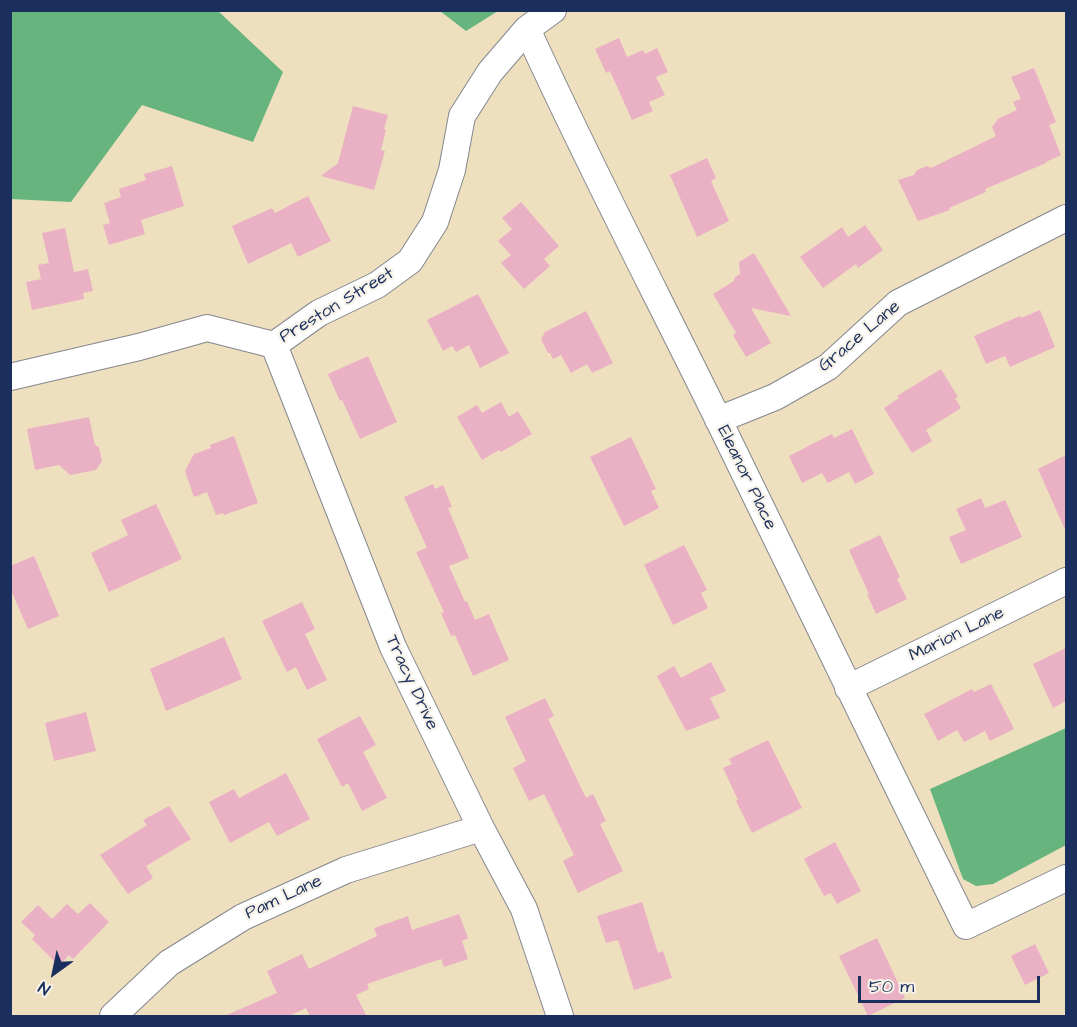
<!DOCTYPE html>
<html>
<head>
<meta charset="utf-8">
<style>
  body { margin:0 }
  #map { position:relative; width:1077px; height:1027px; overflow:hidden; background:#eedfbf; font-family:"Architects Daughter",sans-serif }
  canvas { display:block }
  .frame { position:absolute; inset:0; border:12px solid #1b2f5e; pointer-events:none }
  .north { position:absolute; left:24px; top:943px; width:60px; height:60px; -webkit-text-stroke:4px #f7f3e8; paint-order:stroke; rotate:213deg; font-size:16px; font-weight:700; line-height:24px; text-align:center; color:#1b2f5e }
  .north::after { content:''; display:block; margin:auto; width:21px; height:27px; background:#1b2f5e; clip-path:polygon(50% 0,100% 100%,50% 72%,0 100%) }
  .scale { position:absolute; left:858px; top:976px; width:182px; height:27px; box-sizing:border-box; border:3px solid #1b2f5e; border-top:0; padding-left:8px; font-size:18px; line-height:21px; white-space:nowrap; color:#1b2f5e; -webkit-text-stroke:4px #f7f3e8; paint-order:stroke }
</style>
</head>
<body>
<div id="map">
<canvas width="1077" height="1027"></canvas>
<div class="frame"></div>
<div class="north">N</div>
<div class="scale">50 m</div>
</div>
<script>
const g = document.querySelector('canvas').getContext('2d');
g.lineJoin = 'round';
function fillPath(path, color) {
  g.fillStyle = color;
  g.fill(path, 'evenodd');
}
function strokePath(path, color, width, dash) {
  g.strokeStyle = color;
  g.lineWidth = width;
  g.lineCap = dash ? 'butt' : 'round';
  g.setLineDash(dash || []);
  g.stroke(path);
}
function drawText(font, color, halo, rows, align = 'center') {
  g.font = font + ' "Architects Daughter",sans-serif';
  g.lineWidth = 4.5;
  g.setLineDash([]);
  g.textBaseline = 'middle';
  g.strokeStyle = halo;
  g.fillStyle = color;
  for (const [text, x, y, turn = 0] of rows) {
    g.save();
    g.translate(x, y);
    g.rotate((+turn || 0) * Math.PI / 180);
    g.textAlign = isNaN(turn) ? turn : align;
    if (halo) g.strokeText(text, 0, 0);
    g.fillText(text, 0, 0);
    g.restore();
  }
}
fillPath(new Path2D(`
  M 11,10 L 218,11 L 283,72 L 253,142 L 142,105 L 71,202 L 11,199 Z
  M 440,11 L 498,11 L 466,31 Z
  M 1066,728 L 1066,845 L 993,884 L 976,886 L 963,879 L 930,789 Z`), '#67b47e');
fillPath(new Path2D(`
  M 619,38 L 627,57 L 643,50 L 645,54 L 657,48 L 668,72 L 656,77 L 665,95 L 649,102 L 653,111 L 632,120 L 610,71 L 606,73 L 595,49 Z
  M 1034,68 L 1056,122 L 1049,125 L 1061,155 L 1046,162 L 1046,163 L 985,189 L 986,192 L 949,208 L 950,210 L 918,221 L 898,180 L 914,175 L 917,170 L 927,166 L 931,168 L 996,136 L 992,127 L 998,119 L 1017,110 L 1013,102 L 1021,99 L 1011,77 Z
  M 353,106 L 388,115 L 384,129 L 386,130 L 381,150 L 385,151 L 374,190 L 321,176 L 338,163 Z
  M 707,158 L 716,178 L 711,181 L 729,221 L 697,237 L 670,175 Z
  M 172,166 L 184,206 L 141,220 L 145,234 L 109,245 L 103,225 L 110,223 L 104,203 L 121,197 L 119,189 L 146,180 L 144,174 Z
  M 308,196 L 331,241 L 298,257 L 291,243 L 248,264 L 232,226 L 272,208 L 275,213 Z
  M 521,202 L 559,246 L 544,259 L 550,266 L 524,289 L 501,263 L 511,255 L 498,241 L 512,229 L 502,218 Z
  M 865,225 L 883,250 L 858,268 L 856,264 L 823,288 L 800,257 L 842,227 L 848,237 Z
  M 65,228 L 74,272 L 88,269 L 93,291 L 83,293 L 84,299 L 32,310 L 26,282 L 41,279 L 38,265 L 49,263 L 42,233 Z
  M 754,253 L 791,316 L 751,308 L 771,343 L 746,357 L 733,335 L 736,333 L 713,294 L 734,281 L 735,277 L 740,274 L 739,262 Z
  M 478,294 L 509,353 L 480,368 L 469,345 L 456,352 L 452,346 L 443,351 L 427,320 Z
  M 1040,310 L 1055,347 L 1010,367 L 1005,356 L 986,364 L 974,336 L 1020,316 L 1021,318 Z
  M 586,311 L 613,363 L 592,373 L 587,364 L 571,373 L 561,355 L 553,359 L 550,353 L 548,353 L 541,339 L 545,332 Z
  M 368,356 L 397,422 L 360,439 L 342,400 L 340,401 L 328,374 Z
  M 941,369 L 958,397 L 955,398 L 961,408 L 926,430 L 932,441 L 912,453 L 884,408 L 899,398 L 897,396 Z
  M 501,402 L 509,417 L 518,411 L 532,434 L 501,452 L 499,450 L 482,460 L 457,417 L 477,405 L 482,413 Z
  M 89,417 L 95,445 L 99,447 L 102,461 L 96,470 L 70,475 L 59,465 L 35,470 L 27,429 Z
  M 852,429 L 874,474 L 855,484 L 849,472 L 828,483 L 822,473 L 802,483 L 789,456 L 832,434 L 834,438 Z
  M 234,436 L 258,503 L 224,515 L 223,513 L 216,515 L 207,492 L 194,497 L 185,471 L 194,454 L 211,448 L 210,445 Z
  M 631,437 L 656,489 L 651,491 L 659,508 L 624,526 L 590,457 Z
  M 1066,455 L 1066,532 L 1038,469 Z
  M 433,484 L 435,489 L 443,485 L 452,507 L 448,508 L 469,558 L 449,566 L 465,602 L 467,601 L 475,620 L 489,614 L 509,660 L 473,676 L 455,635 L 451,636 L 441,613 L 444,612 L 416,552 L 427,548 L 404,497 Z
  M 981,498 L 985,508 L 1005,500 L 1022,537 L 961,564 L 949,537 L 966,530 L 956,509 Z
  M 156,504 L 182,559 L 109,592 L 91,553 L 128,535 L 121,520 Z
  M 880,535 L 900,577 L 897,579 L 907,599 L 876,614 L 867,594 L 869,594 L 849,550 Z
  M 684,545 L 707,590 L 701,593 L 708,608 L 673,625 L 644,565 Z
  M 34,556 L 59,616 L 28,629 L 10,588 L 10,566 Z
  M 302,602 L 315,629 L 305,634 L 327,680 L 307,690 L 296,667 L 287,672 L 262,621 Z
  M 224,637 L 242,679 L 166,711 L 150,669 Z
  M 1066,648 L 1066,701 L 1053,708 L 1033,664 Z
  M 711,662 L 726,691 L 710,698 L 720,718 L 686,731 L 657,676 L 674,666 L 681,678 Z
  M 991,684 L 1014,729 L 990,741 L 985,731 L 964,742 L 957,730 L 938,741 L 924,714 L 972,689 L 974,692 Z
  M 545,698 L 554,716 L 548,719 L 586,798 L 593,794 L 606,821 L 600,824 L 623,871 L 578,893 L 563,861 L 574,855 L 544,794 L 529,801 L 513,768 L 526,761 L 505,717 Z
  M 86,712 L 96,751 L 54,761 L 45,723 Z
  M 360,716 L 376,745 L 363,752 L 387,798 L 362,811 L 348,783 L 342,787 L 317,739 Z
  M 768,740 L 802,808 L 752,833 L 736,801 L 738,800 L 723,768 L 732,764 L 729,759 Z
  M 286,773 L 310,819 L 277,836 L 269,822 L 230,843 L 209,802 L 234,789 L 239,798 Z
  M 169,806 L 191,839 L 146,866 L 153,878 L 128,894 L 100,855 L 147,825 L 143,820 Z
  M 835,842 L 861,891 L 837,904 L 831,893 L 824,896 L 804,859 Z
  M 642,902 L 658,953 L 663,951 L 672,978 L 634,990 L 618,940 L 606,943 L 597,916 Z
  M 90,903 L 109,922 L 73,959 L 69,955 L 59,966 L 32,939 L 35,935 L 21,922 L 38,905 L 52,919 L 67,904 L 78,914 Z
  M 459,914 L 468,938 L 462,941 L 468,959 L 444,967 L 441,959 L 367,984 L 369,989 L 356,995 L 367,1017 L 310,1017 L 306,1008 L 287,1017 L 222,1017 L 277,993 L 267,971 L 302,954 L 309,969 L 377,936 L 374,928 L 408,916 L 412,930 Z
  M 877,938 L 905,998 L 868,1016 L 839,956 Z
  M 1035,944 L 1049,973 L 1025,985 L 1011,956 Z`), '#eab1c4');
const minor = new Path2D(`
  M 527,29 C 587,161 655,291 719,421 C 801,590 883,758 966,926 L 1066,878
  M 274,345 L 393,647 L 481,828 L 524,909 L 560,1016
  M 10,377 L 139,347 L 207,328 L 274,345 L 319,313 L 377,285 L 410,261 L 435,222 L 452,170 L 462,116 L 490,72 L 527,29 L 553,10
  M 718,420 L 775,397 L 828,367 L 898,303 L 1066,218
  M 848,688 L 1066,581
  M 113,1016 L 169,963 L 243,917 L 346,870 L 481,828`);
strokePath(minor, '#84878e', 28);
strokePath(minor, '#fff', 26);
drawText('18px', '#1b2f5e', '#f7f3e8', [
  ["Preston Street",337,306,-31],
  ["Grace Lane",860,337,-40],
  ["Eleanor Place",746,478,64],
  ["Marion Lane",957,635,-26],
  ["Tracy Drive",411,683,65],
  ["Pam Lane",284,898,-25]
]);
</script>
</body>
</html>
